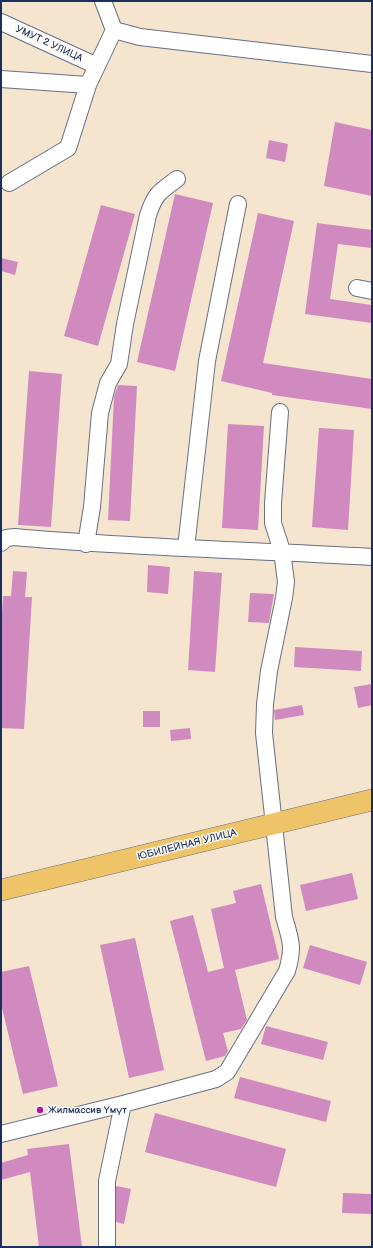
<!DOCTYPE html>
<html>
<head>
<meta charset="utf-8">
<style>
  body { margin:0 }
  #map { position:relative; width:373px; height:1248px; overflow:hidden; background:#f5e5ce; font-family:"Balsamiq Sans",sans-serif }
  canvas { display:block }
  .frame { position:absolute; inset:0; border:2px solid #1b2f5e; pointer-events:none }
</style>
</head>
<body>
<div id="map">
<canvas width="373" height="1248"></canvas>
<div class="frame"></div>
</div>
<script>
const g = document.querySelector('canvas').getContext('2d');
g.lineJoin = 'round';
function fillPath(path, color) {
  g.fillStyle = color;
  g.fill(path, 'evenodd');
}
function strokePath(path, color, width, dash) {
  g.strokeStyle = color;
  g.lineWidth = width;
  g.lineCap = dash ? 'butt' : 'round';
  g.setLineDash(dash || []);
  g.stroke(path);
}
function drawText(font, color, halo, rows, align = 'center') {
  g.font = font + ' "Balsamiq Sans",sans-serif';
  g.lineWidth = 3;
  g.setLineDash([]);
  g.textBaseline = 'middle';
  g.strokeStyle = halo;
  g.fillStyle = color;
  for (const [text, x, y, turn = 0] of rows) {
    g.save();
    g.translate(x, y);
    g.rotate((+turn || 0) * Math.PI / 180);
    g.textAlign = isNaN(turn) ? turn : align;
    if (halo) g.strokeText(text, 0, 0);
    g.fillText(text, 0, 0);
    g.restore();
  }
}
fillPath(new Path2D(`
  M 335,122 L 372,130 L 372,196 L 324,186 Z
  M 269,140 L 288,144 L 285,162 L 266,158 Z
  M 175,194 L 213,203 L 175,371 L 137,362 Z
  M 101,205 L 135,214 L 98,346 L 64,336 Z
  M 258,213 L 294,221 L 263,363 L 372,379 L 372,409 L 272,395 L 272,393 L 221,381 Z
  M 317,223 L 372,230 L 372,248 L 338,244 L 330,299 L 372,305 L 372,323 L 305,314 Z
  M 1,258 L 18,262 L 15,275 L 1,271 Z
  M 29,371 L 62,374 L 51,527 L 18,525 Z
  M 118,385 L 137,386 L 130,521 L 108,520 L 114,397 Z
  M 228,424 L 264,426 L 258,530 L 222,528 Z
  M 319,428 L 354,430 L 348,530 L 312,527 Z
  M 148,565 L 170,567 L 168,594 L 147,592 Z
  M 13,571 L 27,572 L 25,597 L 32,597 L 24,729 L 1,728 L 1,629 L 3,596 L 11,596 Z
  M 194,571 L 222,573 L 215,672 L 188,670 Z
  M 250,593 L 274,594 L 269,623 L 248,622 Z
  M 295,647 L 362,651 L 361,671 L 294,667 Z
  M 372,684 L 372,705 L 358,708 L 354,687 Z
  M 302,705 L 304,715 L 275,720 L 274,710 Z
  M 143,711 L 160,711 L 160,727 L 143,727 Z
  M 190,728 L 191,739 L 171,741 L 170,730 Z
  M 352,873 L 358,899 L 306,911 L 300,885 Z
  M 261,884 L 279,959 L 235,970 L 247,1020 L 241,1029 L 223,1033 L 228,1051 L 225,1056 L 206,1061 L 170,921 L 193,915 L 208,972 L 224,968 L 211,909 L 236,903 L 233,891 Z
  M 135,938 L 164,1070 L 129,1078 L 100,945 Z
  M 310,945 L 367,962 L 360,985 L 303,968 Z
  M 29,966 L 58,1086 L 23,1094 L 1,1004 L 1,972 Z
  M 266,1026 L 328,1042 L 323,1060 L 261,1044 Z
  M 240,1077 L 331,1101 L 326,1122 L 234,1098 Z
  M 155,1113 L 286,1149 L 276,1187 L 145,1152 Z
  M 69,1144 L 82,1247 L 39,1247 L 30,1172 L 1,1180 L 1,1163 L 28,1155 L 27,1149 Z
  M 116,1186 L 131,1189 L 124,1224 L 116,1222 Z
  M 343,1193 L 372,1194 L 372,1214 L 342,1213 Z`), '#d08abf');
const minor = new Path2D(`
  M 103,1 L 114,30
  M 1,22 L 97,66
  M 114,30 L 140,37 L 372,64
  M 1,79 L 88,85 L 114,30
  M 9,183 L 68,148 L 88,85
  M 357,288 L 372,291
  M 1,543 L 6,538 L 15,537 C 134,548 253,550 372,557
  M 86,544 L 92,507 L 100,413 L 108,383 L 119,364 L 125,324 L 148,215 C 155,194 159,192 177,179
  M 186,548 L 207,361 L 238,204
  M 1,1134 L 123,1104 L 216,1079 L 227,1072 L 287,971 C 294,947 291,941 284,917 L 264,733 L 265,704 L 269,671 L 284,598 L 286,582 L 282,551 L 273,523 L 273,503 L 280,412
  M 107,1247 L 107,1181 L 123,1104`);
const major = new Path2D(`
  M 1,890 L 372,800`);
strokePath(minor, '#676f85', 18);
strokePath(major, '#676f85', 22);
strokePath(minor, '#fff', 16);
strokePath(major, '#efc469', 21);
for (const [x, y, r, color] of [
  [40,1110,4,"#b5179e"]
]) {
  const dot = new Path2D();
  dot.arc(x, y, r, 0, 2 * Math.PI);
  g.fillStyle = color;
  g.fill(dot);
  strokePath(dot, '#fdfcf7', 1.5);
}
drawText('10px', '#1b2f5e', '#fdfcf7', [
  ["УМУТ 2 УЛИЦА",49,44,25],
  ["ЮБИЛЕЙНАЯ УЛИЦА",187,845,-14]
]);
drawText('10px', '#1b2f5e', '#fdfcf7', [
  ["Жилмассив Үмүт",48,1110]
], 'left');
</script>
</body>
</html>
